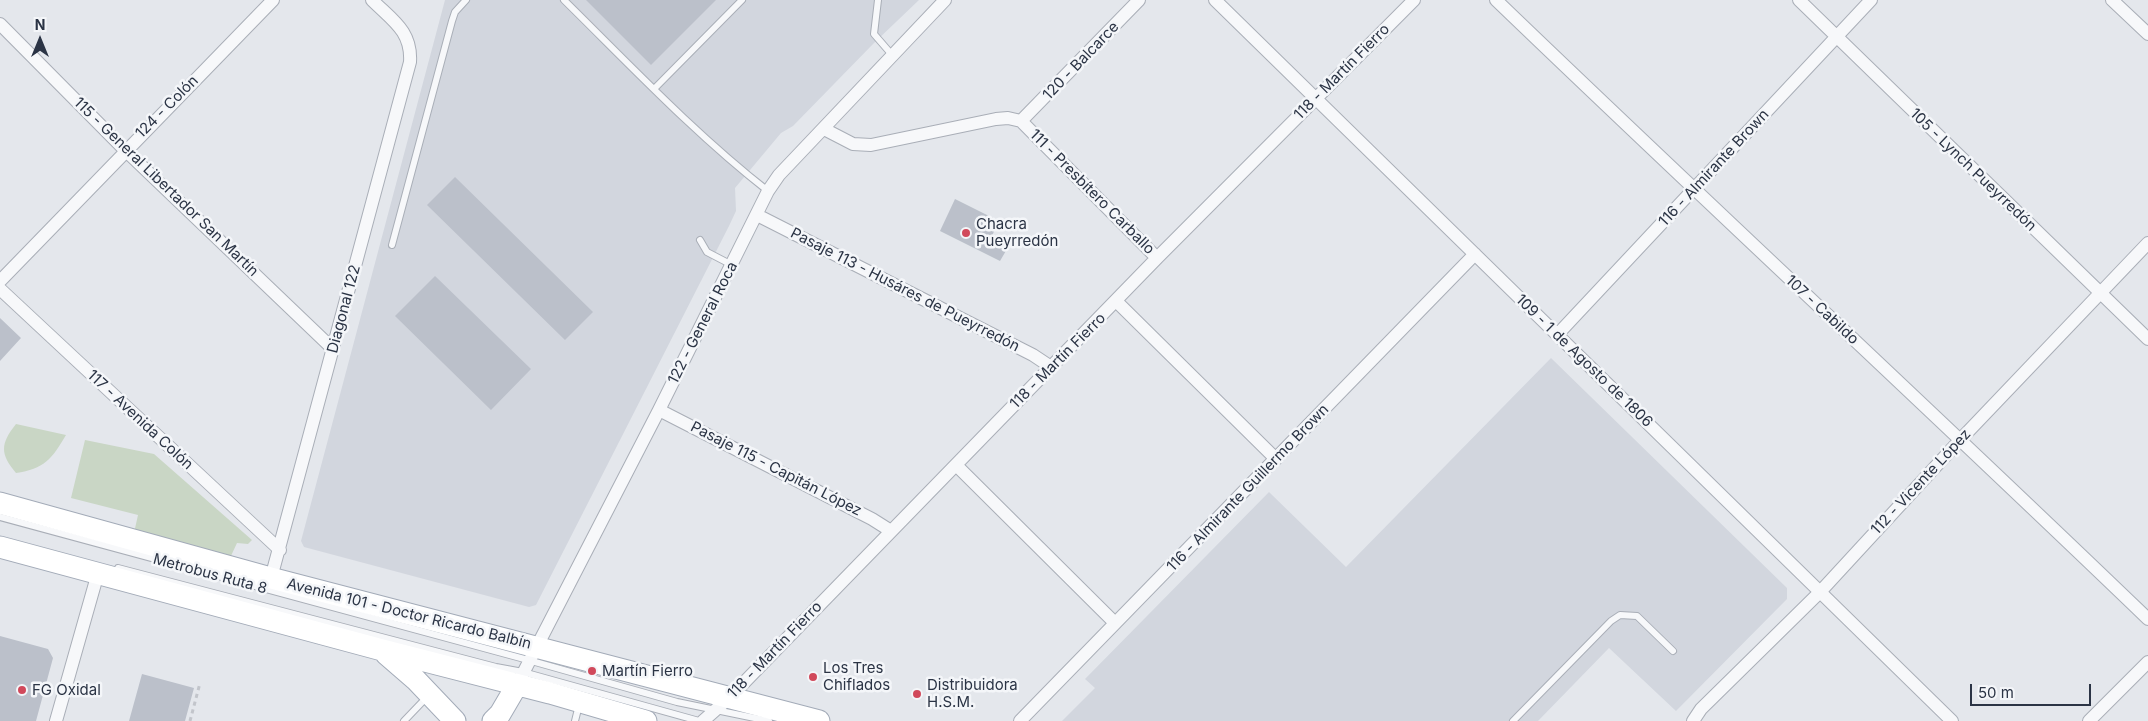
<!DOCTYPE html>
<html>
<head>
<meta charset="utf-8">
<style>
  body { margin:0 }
  #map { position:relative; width:2148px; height:721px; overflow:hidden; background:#e4e7ec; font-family:Inter,sans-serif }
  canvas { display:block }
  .north { position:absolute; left:15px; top:15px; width:50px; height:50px; -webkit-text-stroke:4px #f4f6f9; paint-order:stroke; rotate:0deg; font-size:14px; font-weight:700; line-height:20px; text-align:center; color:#2b3445 }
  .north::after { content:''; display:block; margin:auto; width:18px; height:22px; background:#2b3445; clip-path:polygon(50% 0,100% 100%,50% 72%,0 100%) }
  .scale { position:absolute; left:1970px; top:684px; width:121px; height:22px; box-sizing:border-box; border:2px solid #2b3445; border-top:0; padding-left:6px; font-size:15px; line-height:18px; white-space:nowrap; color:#2b3445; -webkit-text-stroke:4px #f4f6f9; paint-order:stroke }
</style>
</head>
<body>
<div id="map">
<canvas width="2148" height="721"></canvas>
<div class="north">N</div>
<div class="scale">50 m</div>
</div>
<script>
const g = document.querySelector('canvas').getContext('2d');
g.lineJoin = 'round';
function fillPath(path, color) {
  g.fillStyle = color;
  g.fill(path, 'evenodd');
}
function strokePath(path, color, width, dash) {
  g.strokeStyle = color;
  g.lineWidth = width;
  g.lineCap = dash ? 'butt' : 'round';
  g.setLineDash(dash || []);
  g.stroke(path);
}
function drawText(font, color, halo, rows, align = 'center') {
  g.font = font + ' Inter,sans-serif';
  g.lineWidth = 5;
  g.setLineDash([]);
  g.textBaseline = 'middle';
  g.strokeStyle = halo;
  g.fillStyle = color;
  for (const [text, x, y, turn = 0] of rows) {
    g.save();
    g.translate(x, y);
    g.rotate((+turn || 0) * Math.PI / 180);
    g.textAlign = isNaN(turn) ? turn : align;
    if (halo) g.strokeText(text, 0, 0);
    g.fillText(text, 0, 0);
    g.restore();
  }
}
fillPath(new Path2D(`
  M 445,0 L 919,0 L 874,43 L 793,126 L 781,133 L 735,188 L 736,211 L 729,226 L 536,605 L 529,607 L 304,547 L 301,541 Z
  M 1551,358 L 1787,588 L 1787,599 L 1676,711 L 1609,648 L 1538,721 L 1062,721 L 1095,688 L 1085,679 L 1269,492 L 1346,567 Z`), '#d2d6de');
fillPath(new Path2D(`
  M 16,424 L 66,435 C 52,459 44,469 16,473 C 0,454 0,444 16,424 Z
  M 85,440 L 154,454 L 252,540 L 248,544 L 237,543 L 230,558 L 134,533 L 138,515 L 71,498 Z`), '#c9d6c5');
fillPath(new Path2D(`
  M 586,0 L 716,0 L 651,65 Z
  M 455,177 L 593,312 L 565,340 L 427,205 Z
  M 955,199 L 999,221 L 990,240 L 1007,249 L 1000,261 L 940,231 Z
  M 435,276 L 531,369 L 491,410 L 395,316 Z
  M 0,318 L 21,338 L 0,361 Z
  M 0,636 L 48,649 L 53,658 L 36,721 L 0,721 Z
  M 142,674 L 194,688 L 185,721 L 129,721 Z`), '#bbc0ca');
const lane = new Path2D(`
  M 564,0 C 630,65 695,134 768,191
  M 878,0 L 874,34 L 893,56
  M 654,89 L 742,0
  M 700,240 L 707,252 L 732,265
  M 392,245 L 452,21 L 455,12 L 466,0
  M 0,517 L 528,660 L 677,702 L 769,721
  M 118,568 L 496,667 L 523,672 L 699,721
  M 404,721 L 427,697
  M 575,721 L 579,705
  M 1513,721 L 1611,621 L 1620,615 L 1637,616 L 1673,651`);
const street = new Path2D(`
  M 1215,0 L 1952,721
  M 1496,0 C 1712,208 1932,411 2148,619
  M 1799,0 L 2148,339
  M 2112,0 L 2148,34
  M 0,24 L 125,150 L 333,349
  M 1021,121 L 1139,0
  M 824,129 L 853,144 L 871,145 L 996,119 L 1008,118 L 1021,121 L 1157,258
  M 757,215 L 1033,355 L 1051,367
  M 0,281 L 273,0
  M 0,289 L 280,550
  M 1117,302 L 1276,459
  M 1557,335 L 1871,0
  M 659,410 L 872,519 L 891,531
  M 956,465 L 1115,623
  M 271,578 L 410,62 C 412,31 392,20 372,0
  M 517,685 L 659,410 L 768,191 L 779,175 L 945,0
  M 56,721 L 98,573
  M 703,721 L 729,698 L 1157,258 L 1414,0
  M 1020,721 L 1475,254
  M 1693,721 L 1701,709 L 1820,592 L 1961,439 L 2148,243
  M 2089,721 L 2148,662`);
const primary = new Path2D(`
  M 0,503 L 271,578 L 819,721
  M 0,547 L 382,650 L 550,693 L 646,721
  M 386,654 L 416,680 L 455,721
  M 493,721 L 500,714 L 517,685`);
strokePath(lane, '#a9aeb7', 8);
strokePath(street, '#a9aeb7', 14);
strokePath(primary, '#a3abb8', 23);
strokePath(new Path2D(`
  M 190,721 L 200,683`), '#c2c5cb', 3, [4, 4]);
strokePath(lane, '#f7f8fa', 6);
strokePath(street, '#f7f8fa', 12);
strokePath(primary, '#fff', 21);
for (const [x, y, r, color] of [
  [966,233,5,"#d1495b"],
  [592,671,5,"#d1495b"],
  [813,677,5,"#d1495b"],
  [22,690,5,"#d1495b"],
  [917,694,5,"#d1495b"]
]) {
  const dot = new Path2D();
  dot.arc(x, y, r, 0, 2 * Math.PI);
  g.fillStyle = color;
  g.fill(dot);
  strokePath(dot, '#f4f6f9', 2);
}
drawText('15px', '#2b3445', '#f4f6f9', [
  ["120 - Balcarce",1081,61,-46],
  ["118 - Martín Fierro",1342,72,-45],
  ["124 - Colón",167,107,-45],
  ["116 - Almirante Brown",1714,168,-47],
  ["105 - Lynch Pueyrredón",1973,170,44],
  ["115 - General Libertador San Martín",166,187,44],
  ["111 - Presbítero Carballo",1092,192,45],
  ["Pasaje 113 - Husáres de Pueyrredón",905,290,27],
  ["Diagonal 122",344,309,-75],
  ["107 - Cabildo",1822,310,43],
  ["122 - General Roca",703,323,-63],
  ["118 - Martín Fierro",1058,361,-45],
  ["109 - 1 de Agosto de 1806",1584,361,44],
  ["117 - Avenida Colón",140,420,43],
  ["Pasaje 115 - Capitán López",776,469,27],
  ["112 - Vicente López",1921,482,-47],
  ["116 - Almirante Guillermo Brown",1248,488,-46],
  ["Metrobus Ruta 8",210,574,15],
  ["Avenida 101 - Doctor Ricardo Balbín",409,614,14],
  ["118 - Martín Fierro",775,650,-46]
]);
drawText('15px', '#2b3445', '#f4f6f9', [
  ["Chacra",976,224],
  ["Pueyrredón",976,241],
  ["Los Tres",823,668],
  ["Chiflados",823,685],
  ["Martín Fierro",602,671],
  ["Distribuidora",927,685],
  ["H.S.M.",927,702],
  ["FG Oxidal",32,690]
], 'left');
</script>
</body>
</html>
